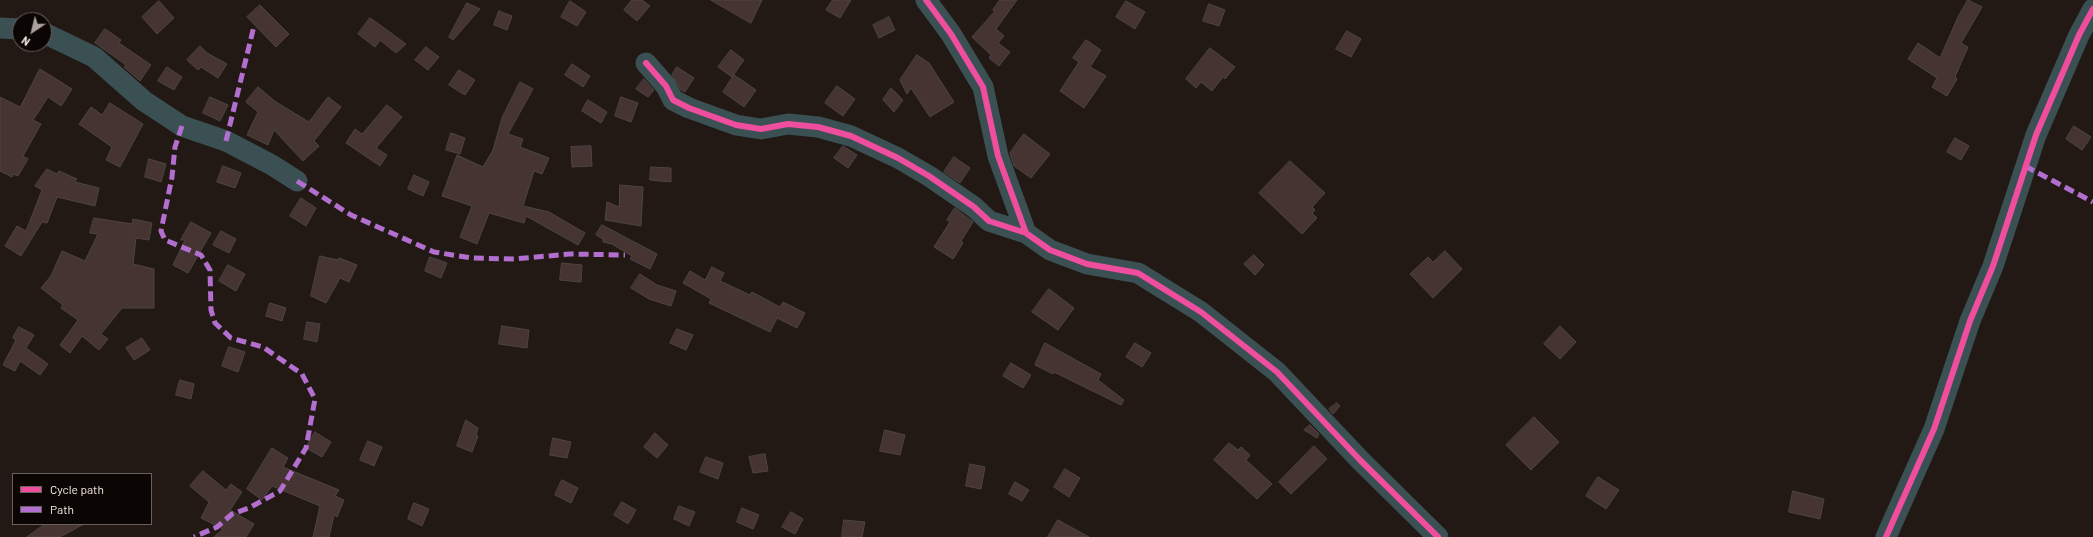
<!DOCTYPE html>
<html>
<head>
<meta charset="utf-8">
<style>
  body { margin:0 }
  #map { position:relative; width:2093px; height:537px; overflow:hidden; background:#221915; font-family:Barlow,sans-serif }
  canvas { display:block }
  .legend { position:absolute; left:12px; top:473px; width:140px; height:52px; box-sizing:border-box; background:#0b0503; border:1px solid #69615e; margin:0; padding:5px 7px; list-style:none; font-size:12px; color:#f6ebe6 }
  .legend li { display:flex; align-items:center; gap:8px; height:20px }
  .legend b { width:20px; border:1px solid #69615e }
  .north { position:absolute; left:12px; top:12px; width:40px; height:40px; box-sizing:border-box; background:#0b0503; border:1px solid #69615e; border-radius:50%; rotate:215deg; font-size:11px; font-weight:700; line-height:16px; text-align:center; color:#f6ebe6 }
  .north::after { content:''; display:block; margin:auto; width:14px; height:18px; background:#aca29d; clip-path:polygon(50% 0,100% 100%,50% 72%,0 100%) }
</style>
</head>
<body>
<div id="map">
<canvas width="2093" height="537"></canvas>
<ul class="legend">
<li><b style="height:5px;background:#ef4d9e"></b>Cycle path</li>
<li><b style="height:5px;background:#b36fd0"></b>Path</li>
</ul>
<div class="north">N</div>
</div>
<script>
const g = document.querySelector('canvas').getContext('2d');
g.lineJoin = 'round';
function fillPath(path, color) {
  g.fillStyle = color;
  g.fill(path, 'evenodd');
}
function strokePath(path, color, width, dash) {
  g.strokeStyle = color;
  g.lineWidth = width;
  g.lineCap = dash ? 'butt' : 'round';
  g.setLineDash(dash || []);
  g.stroke(path);
}
const building = new Path2D(`
  M 632,0 L 642,0 L 650,6 L 637,21 L 624,10 Z
  M 711,0 L 762,0 L 751,23 Z
  M 833,0 L 851,0 L 840,18 L 826,10 Z
  M 1000,0 L 1017,0 L 996,29 L 1004,36 L 998,43 L 1010,52 L 999,66 L 989,58 L 991,55 L 972,37 L 995,11 L 993,10 Z
  M 1968,0 L 1982,7 L 1961,43 L 1968,47 L 1955,77 L 1957,79 L 1947,96 L 1932,87 L 1937,78 L 1908,59 L 1918,43 L 1940,58 L 1958,17 Z
  M 159,1 L 174,18 L 157,34 L 142,17 Z
  M 570,1 L 586,12 L 577,26 L 561,17 Z
  M 1126,1 L 1145,12 L 1135,29 L 1116,17 Z
  M 467,3 L 480,9 L 453,40 L 449,37 Z
  M 1209,4 L 1225,10 L 1219,26 L 1203,21 Z
  M 260,5 L 289,34 L 276,47 L 247,17 Z
  M 499,11 L 512,16 L 507,30 L 494,25 Z
  M 889,17 L 895,30 L 879,38 L 873,25 Z
  M 370,18 L 387,30 L 406,44 L 396,53 L 380,40 L 375,47 L 358,34 Z
  M 105,29 L 121,40 L 119,43 L 151,65 L 140,81 L 124,67 L 126,65 L 95,43 Z
  M 1347,31 L 1361,39 L 1351,57 L 1336,49 Z
  M 1086,40 L 1101,50 L 1090,67 L 1106,76 L 1084,108 L 1060,91 L 1079,62 L 1073,58 Z
  M 200,46 L 207,53 L 227,64 L 218,78 L 201,67 L 198,70 L 187,60 Z
  M 426,47 L 439,57 L 428,70 L 415,60 Z
  M 1210,48 L 1235,67 L 1225,79 L 1223,77 L 1212,91 L 1201,82 L 1196,88 L 1186,79 Z
  M 731,50 L 744,60 L 732,77 L 718,67 Z
  M 917,55 L 929,63 L 954,102 L 930,117 L 911,88 L 907,94 L 900,80 Z
  M 572,64 L 590,76 L 583,87 L 565,75 Z
  M 167,67 L 182,77 L 174,90 L 158,81 Z
  M 677,67 L 694,78 L 685,92 L 681,90 L 672,75 Z
  M 40,69 L 72,89 L 61,106 L 48,97 L 33,120 L 41,124 L 23,156 L 28,159 L 18,176 L 13,174 L 12,177 L 0,171 L 0,97 L 20,107 Z
  M 459,70 L 475,80 L 465,95 L 449,85 Z
  M 734,75 L 756,90 L 744,107 L 723,92 Z
  M 644,79 L 654,90 L 648,97 L 636,89 Z
  M 520,82 L 533,89 L 508,134 L 523,139 L 520,147 L 549,158 L 542,174 L 534,171 L 523,206 L 549,212 L 585,233 L 578,245 L 526,216 L 524,223 L 489,213 L 477,244 L 460,237 L 472,206 L 442,196 L 457,155 L 483,167 L 493,150 L 502,118 Z
  M 837,86 L 855,99 L 843,116 L 825,103 Z
  M 258,87 L 276,102 L 309,122 L 328,97 L 341,107 L 314,141 L 319,146 L 303,161 L 274,130 L 268,145 L 247,135 L 258,112 L 246,102 Z
  M 891,88 L 903,100 L 894,112 L 883,100 Z
  M 210,97 L 228,105 L 220,121 L 203,113 Z
  M 621,97 L 638,103 L 631,122 L 615,116 Z
  M 588,100 L 607,112 L 601,123 L 582,111 Z
  M 110,103 L 143,124 L 120,167 L 106,160 L 112,147 L 79,124 L 91,107 L 102,115 Z
  M 387,105 L 402,117 L 376,148 L 387,155 L 380,166 L 346,143 L 355,129 L 362,134 Z
  M 2074,126 L 2091,137 L 2082,150 L 2066,139 Z
  M 451,133 L 465,138 L 460,154 L 446,150 Z
  M 1024,134 L 1050,154 L 1031,178 L 1014,166 L 1010,153 Z
  M 1955,138 L 1969,146 L 1961,160 L 1947,152 Z
  M 591,146 L 592,166 L 572,167 L 571,147 Z
  M 843,146 L 857,155 L 848,168 L 834,158 Z
  M 954,157 L 970,168 L 960,183 L 944,172 Z
  M 149,159 L 166,164 L 161,182 L 145,177 Z
  M 1290,161 L 1325,193 L 1312,207 L 1315,210 L 1312,213 L 1317,218 L 1302,234 L 1259,193 Z
  M 223,166 L 241,173 L 235,188 L 217,182 Z
  M 651,167 L 671,168 L 671,182 L 650,180 Z
  M 47,169 L 57,174 L 59,171 L 77,179 L 75,182 L 99,188 L 95,206 L 57,197 L 47,223 L 42,222 L 21,256 L 5,246 L 17,226 L 26,231 L 42,190 L 35,186 Z
  M 414,175 L 429,182 L 423,196 L 408,189 Z
  M 620,185 L 643,187 L 641,226 L 605,220 L 607,202 L 619,207 Z
  M 301,198 L 316,208 L 306,226 L 290,216 Z
  M 955,208 L 973,222 L 961,241 L 963,243 L 953,259 L 934,247 L 950,222 L 947,220 Z
  M 94,218 L 132,224 L 133,219 L 152,223 L 149,240 L 136,238 L 133,264 L 154,269 L 154,308 L 122,308 L 101,334 L 108,339 L 99,350 L 82,336 L 70,353 L 60,345 L 78,320 L 61,308 L 63,305 L 41,288 L 51,276 L 62,251 L 85,261 L 98,234 L 90,233 Z
  M 191,222 L 211,233 L 188,273 L 173,265 L 185,240 L 181,240 Z
  M 602,225 L 657,254 L 650,269 L 630,259 L 632,256 L 612,244 L 603,242 L 603,239 L 596,235 Z
  M 221,231 L 236,239 L 229,253 L 213,245 Z
  M 1445,251 L 1462,269 L 1433,298 L 1410,274 L 1428,257 L 1433,262 Z
  M 1254,255 L 1264,265 L 1255,275 L 1244,264 Z
  M 320,256 L 338,260 L 339,258 L 357,265 L 349,282 L 340,278 L 326,303 L 311,296 Z
  M 430,257 L 447,263 L 441,278 L 425,271 Z
  M 562,263 L 582,265 L 581,282 L 560,280 Z
  M 228,265 L 245,274 L 236,291 L 219,281 Z
  M 712,267 L 724,273 L 720,281 L 750,295 L 752,292 L 780,307 L 783,302 L 805,313 L 797,328 L 777,318 L 770,332 L 709,303 L 711,299 L 683,283 L 690,271 L 705,280 Z
  M 640,274 L 657,285 L 676,291 L 671,306 L 649,299 L 631,288 Z
  M 1049,289 L 1074,308 L 1058,330 L 1032,312 Z
  M 270,303 L 286,308 L 282,321 L 266,316 Z
  M 307,322 L 320,324 L 317,342 L 304,339 Z
  M 502,326 L 529,330 L 527,348 L 499,344 Z
  M 1560,326 L 1576,342 L 1560,359 L 1544,344 Z
  M 19,327 L 34,335 L 26,348 L 48,364 L 40,375 L 20,361 L 15,371 L 3,365 L 16,340 L 13,338 Z
  M 677,329 L 693,335 L 686,350 L 670,343 Z
  M 142,338 L 150,350 L 134,360 L 126,348 Z
  M 1045,343 L 1101,374 L 1098,380 L 1124,400 L 1121,405 L 1054,372 L 1053,374 L 1035,365 Z
  M 1135,343 L 1151,353 L 1142,367 L 1126,357 Z
  M 229,347 L 245,352 L 238,372 L 222,366 Z
  M 1011,363 L 1031,375 L 1023,388 L 1003,376 Z
  M 180,380 L 194,384 L 191,399 L 176,395 Z
  M 1337,403 L 1340,406 L 1333,414 L 1329,409 Z
  M 1534,417 L 1559,442 L 1531,470 L 1506,445 Z
  M 466,420 L 478,428 L 476,436 L 478,436 L 472,452 L 457,446 Z
  M 1310,425 L 1319,434 L 1317,438 L 1304,430 Z
  M 885,430 L 905,435 L 900,455 L 880,451 Z
  M 315,432 L 331,442 L 322,457 L 306,448 Z
  M 655,433 L 668,445 L 657,458 L 644,447 Z
  M 553,438 L 571,442 L 567,458 L 550,455 Z
  M 368,441 L 382,447 L 374,466 L 360,460 Z
  M 1229,443 L 1238,450 L 1241,447 L 1250,455 L 1246,460 L 1272,484 L 1257,499 L 1214,460 Z
  M 1314,446 L 1327,459 L 1291,494 L 1279,482 Z
  M 272,448 L 288,458 L 283,467 L 339,490 L 335,496 L 344,500 L 337,517 L 334,515 L 329,537 L 313,537 L 320,506 L 272,486 L 262,500 L 247,489 Z
  M 765,454 L 768,471 L 753,473 L 749,457 Z
  M 706,457 L 723,463 L 718,479 L 700,472 Z
  M 970,464 L 985,467 L 981,489 L 966,486 Z
  M 1065,469 L 1080,478 L 1069,497 L 1054,487 Z
  M 203,471 L 226,490 L 231,484 L 242,492 L 230,510 L 254,524 L 246,537 L 214,537 L 223,529 L 201,518 L 209,502 L 190,486 Z
  M 1598,477 L 1619,490 L 1606,509 L 1586,496 Z
  M 562,480 L 578,488 L 571,503 L 555,495 Z
  M 1015,482 L 1029,490 L 1022,501 L 1009,494 Z
  M 1793,491 L 1824,499 L 1820,519 L 1789,512 Z
  M 622,502 L 636,510 L 628,524 L 614,515 Z
  M 414,503 L 429,509 L 422,526 L 408,519 Z
  M 679,506 L 695,512 L 689,526 L 674,519 Z
  M 742,508 L 759,515 L 753,529 L 737,522 Z
  M 791,512 L 803,519 L 795,534 L 782,527 Z
  M 844,520 L 865,522 L 862,537 L 842,537 Z
  M 1058,520 L 1089,537 L 1048,537 Z
  M 45,524 L 84,524 L 60,537 L 27,537 Z`);
fillPath(building, '#453432');
strokePath(building, '#4d4542', 1);
strokePath(new Path2D(`
  M 926,0 L 951,34 L 983,87 L 998,156 L 1026,233 L 1050,250 L 1087,264 L 1138,273 L 1201,312 L 1277,372 L 1360,460 L 1438,537
  M 0,28 L 20,29
  M 44,33 L 94,57 L 144,101 L 182,126 L 226,141 L 272,165 L 297,181
  M 646,63 L 666,86 L 673,100 L 689,108 L 736,125 L 761,129 L 788,124 L 818,127 L 851,136 L 898,158 L 929,176 L 974,207 L 989,221 L 1026,233
  M 1886,537 L 1934,429 L 1970,321 L 1993,266 L 2036,135 L 2079,35 L 2093,9`), '#3b5053', 21);
strokePath(new Path2D(`
  M 182,126 L 175,147 L 172,177 L 161,231 L 165,240 L 201,255 L 210,270 L 211,310 L 215,323 L 231,338 L 263,347 L 302,374 L 315,399 L 306,448 L 280,491 L 249,508 L 232,514 L 217,527 L 194,537
  M 226,141 L 254,26
  M 2025,166 L 2093,202
  M 297,181 L 351,215 L 434,252 L 472,258 L 514,259 L 570,254 L 625,255`), '#b36fd0', 5, [10, 5]);
strokePath(new Path2D(`
  M 926,0 L 951,34 L 983,87 L 998,156 L 1026,233 L 1050,250 L 1087,264 L 1138,273 L 1201,312 L 1277,372 L 1360,460 L 1438,537
  M 646,63 L 666,86 L 673,100 L 689,108 L 736,125 L 761,129 L 788,124 L 818,127 L 851,136 L 898,158 L 929,176 L 974,207 L 989,221 L 1026,233
  M 1886,537 L 1934,429 L 1970,321 L 1993,266 L 2036,135 L 2079,35 L 2093,9`), '#ef4d9e', 6);
</script>
</body>
</html>
